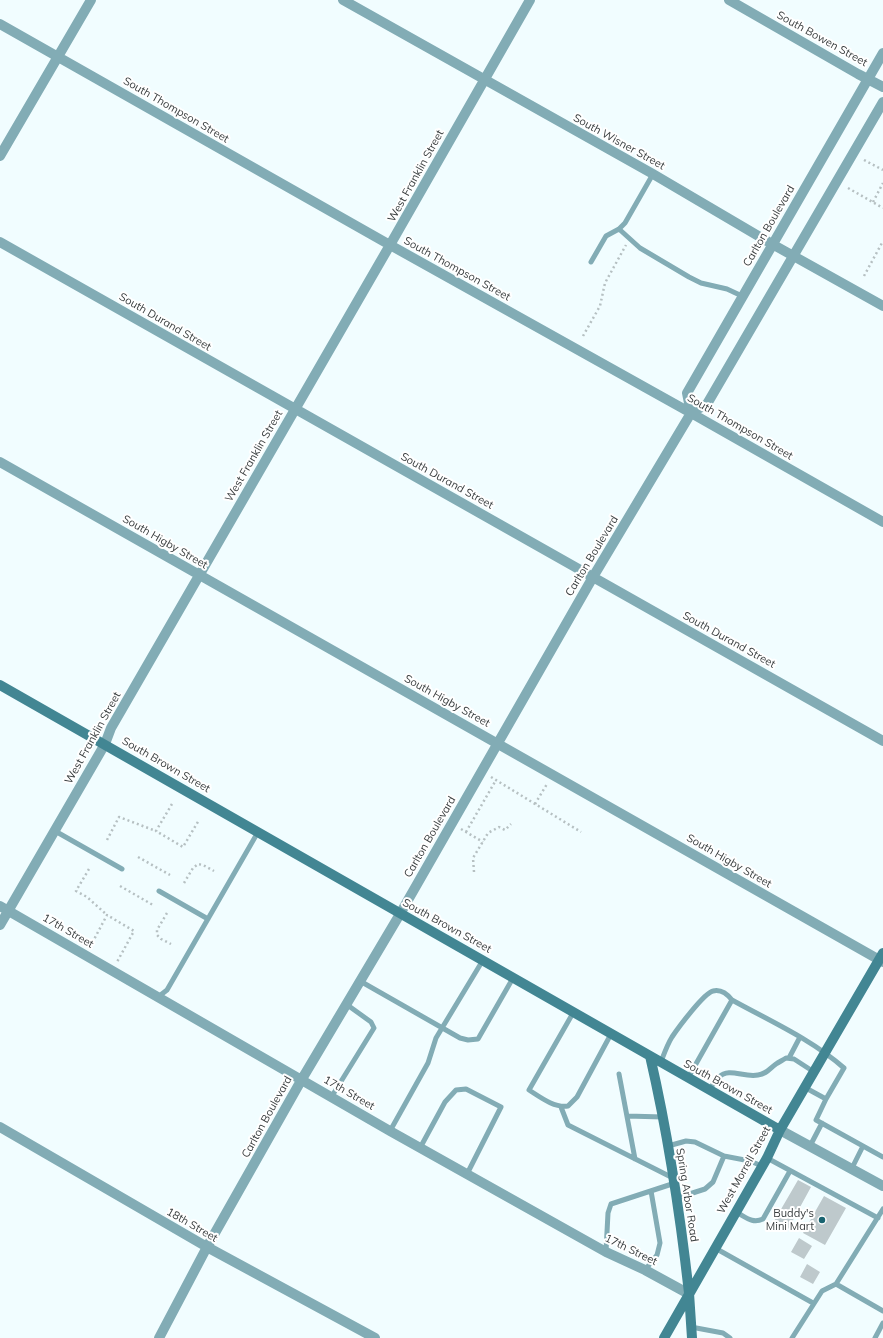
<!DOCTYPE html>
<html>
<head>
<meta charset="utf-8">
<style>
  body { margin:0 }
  canvas { display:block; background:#f1fdff }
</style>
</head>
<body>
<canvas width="883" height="1338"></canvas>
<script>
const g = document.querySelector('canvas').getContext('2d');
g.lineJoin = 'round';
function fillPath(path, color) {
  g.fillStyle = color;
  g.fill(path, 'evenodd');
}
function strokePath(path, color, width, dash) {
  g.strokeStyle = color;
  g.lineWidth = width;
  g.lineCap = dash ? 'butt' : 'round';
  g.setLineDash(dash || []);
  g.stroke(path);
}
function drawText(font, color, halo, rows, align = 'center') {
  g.font = font + ' Mulish,sans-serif';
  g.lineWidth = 4;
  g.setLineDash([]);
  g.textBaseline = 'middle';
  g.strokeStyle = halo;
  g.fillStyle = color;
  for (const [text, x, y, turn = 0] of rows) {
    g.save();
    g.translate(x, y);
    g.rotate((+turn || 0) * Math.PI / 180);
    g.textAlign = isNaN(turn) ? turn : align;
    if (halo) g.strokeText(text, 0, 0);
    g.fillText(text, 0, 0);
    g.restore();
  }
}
fillPath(new Path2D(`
  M 798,1180 L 811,1187 L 787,1231 L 773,1223 Z
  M 824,1196 L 846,1208 L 825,1245 L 803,1233 Z
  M 799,1238 L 812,1246 L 804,1259 L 791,1252 Z
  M 807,1264 L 820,1272 L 813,1284 L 800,1277 Z`), '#bec9cc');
strokePath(new Path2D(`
  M 864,160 L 883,170
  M 848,188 L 883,208
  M 873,202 L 883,183
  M 864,276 L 883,241
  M 583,336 L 600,306 L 605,283 L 626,245
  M 491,777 L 581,832
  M 172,804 L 156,831 L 183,847 L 199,820
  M 535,804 L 547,784
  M 461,829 L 483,842
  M 466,832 L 496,780
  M 107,840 L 119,817 L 156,831
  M 138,857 L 170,875
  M 89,869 L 76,891 L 87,897 L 107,915
  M 474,872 L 473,858 L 488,833 L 499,827 L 505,830 L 511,824
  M 184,883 L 193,868 L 198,864 L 203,865 L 214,871
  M 120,886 L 153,905
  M 167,913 L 157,930 L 157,935 L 161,939 L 171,944
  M 90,947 L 107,915 L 134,931 L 117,962`), '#b6c0c2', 2.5, [2, 3]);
strokePath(new Path2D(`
  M 619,229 L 640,248 L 689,277 L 701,283 L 727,289 L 742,296
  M 591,262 L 606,236 L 619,229 L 625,223 L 653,174
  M 55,831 L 122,869
  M 159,891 L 208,919
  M 360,981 L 460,1038 L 468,1040 L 478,1039 L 513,978
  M 158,997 L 167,990 L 258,832
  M 732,1000 C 770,1021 811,1039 844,1068 L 826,1099
  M 573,1013 L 529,1090 C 540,1097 554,1108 568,1106 L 577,1097 L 611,1034
  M 789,1058 L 800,1037
  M 661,1062 C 664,1054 667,1045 672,1037 C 678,1028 704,993 713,991 C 721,989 728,995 732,1000 L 688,1078
  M 619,1074 L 635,1159
  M 804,1087 L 826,1099 L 816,1120 L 883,1157
  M 709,1090 C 712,1086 715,1081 719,1077 C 729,1067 744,1078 758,1075 C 767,1074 769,1069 776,1064 C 779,1062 783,1060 786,1058 L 794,1059 L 814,1072
  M 332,1096 L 374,1028 L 371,1022 L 346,1004
  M 561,1107 L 568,1125 L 673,1178
  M 627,1116 L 663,1117
  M 390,1131 L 428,1063 L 436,1038 L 483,960
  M 668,1146 L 686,1141 L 695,1142 L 724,1156 L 750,1161 L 762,1166
  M 810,1146 L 822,1123
  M 420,1148 L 445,1102 L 456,1090 L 466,1089 L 501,1107 L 467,1174
  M 767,1158 L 878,1218
  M 852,1168 L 863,1146
  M 677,1198 L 705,1189 L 713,1182 L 724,1156
  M 736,1212 C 746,1217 752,1224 763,1219 L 790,1171
  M 715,1248 L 813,1303
  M 606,1251 L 608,1213 L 611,1204 L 675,1183
  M 645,1270 L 657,1255 L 660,1243 L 651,1191
  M 836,1284 L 883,1311
  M 691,1327 L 723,1333 L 730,1338
  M 792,1338 L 822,1291 L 836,1284 L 883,1209
  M 875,1338 L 883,1323`), '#82acb5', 5);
strokePath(new Path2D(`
  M 343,0 L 653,174 L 772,244 L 883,306
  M 729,0 L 858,74 L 883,87
  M 0,24 L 390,245 L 691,413 L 883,522
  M 0,156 L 91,0
  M 0,242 L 883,741
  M 691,413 L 687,393 L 883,53
  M 0,462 L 883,962
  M 0,906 L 390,1131 L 606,1252 L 645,1270 L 689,1294
  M 0,925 L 105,744 L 111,728 L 390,245 L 530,0
  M 0,1127 L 207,1247 L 375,1338
  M 780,1130 L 883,1186
  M 159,1338 L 207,1247 L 302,1079 L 400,914 L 593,577 L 691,413 L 707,404 L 883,102`), '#82acb5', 10);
strokePath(new Path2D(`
  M 0,685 L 780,1130
  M 650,1056 C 668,1134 680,1213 689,1293 C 690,1308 691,1323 692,1338
  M 664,1338 L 767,1158 L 780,1130 L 883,953`), '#428693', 10);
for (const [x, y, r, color] of [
  [822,1220,4,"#186370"]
]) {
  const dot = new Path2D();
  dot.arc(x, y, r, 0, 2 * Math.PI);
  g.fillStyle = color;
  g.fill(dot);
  strokePath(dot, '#fff', 1.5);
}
drawText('11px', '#393e3f', '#fff', [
  ["South Bowen Street",822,39,29],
  ["South Thompson Street",176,110,30],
  ["South Wisner Street",619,142,29],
  ["West Franklin Street",416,176,-61],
  ["Carlton Boulevard",769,226,-60],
  ["South Thompson Street",457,269,29],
  ["South Durand Street",165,322,30],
  ["South Thompson Street",740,427,30],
  ["West Franklin Street",254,456,-60],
  ["South Durand Street",447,481,29],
  ["South Higby Street",165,542,30],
  ["Carlton Boulevard",592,556,-59],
  ["South Durand Street",729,640,29],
  ["South Higby Street",447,701,29],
  ["West Franklin Street",93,738,-61],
  ["South Brown Street",166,765,30],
  ["Carlton Boulevard",430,837,-60],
  ["South Higby Street",729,861,30],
  ["South Brown Street",447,926,29],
  ["17th Street",68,931,30],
  ["South Brown Street",728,1087,29],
  ["17th Street",349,1093,30],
  ["Carlton Boulevard",267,1117,-61],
  ["West Morrell Street",744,1170,-61],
  ["Spring Arbor Road",687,1195,81],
  ["18th Street",192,1225,30],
  ["17th Street",631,1250,26]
]);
drawText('11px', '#393e3f', '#fff', [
  ["Buddy's",814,1214],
  ["Mini Mart",814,1227]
], 'right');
</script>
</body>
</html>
